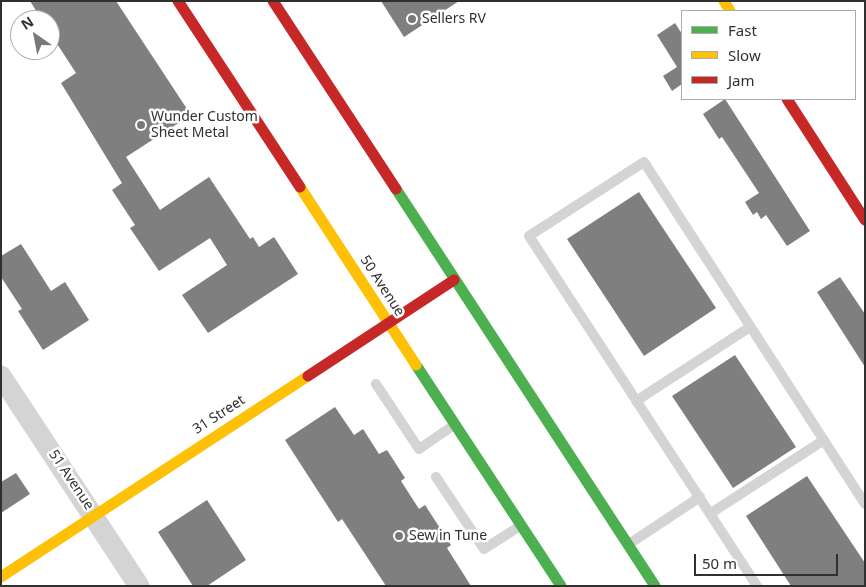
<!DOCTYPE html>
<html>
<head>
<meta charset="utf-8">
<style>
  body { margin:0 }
  #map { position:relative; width:866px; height:587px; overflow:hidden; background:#fff; font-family:"Noto Sans",sans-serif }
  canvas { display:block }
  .frame { position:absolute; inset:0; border:2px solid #303030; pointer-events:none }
  .legend { position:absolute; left:681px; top:10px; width:175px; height:90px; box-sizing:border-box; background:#fff; border:1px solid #acacac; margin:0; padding:6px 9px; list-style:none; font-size:15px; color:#303030 }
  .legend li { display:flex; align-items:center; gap:10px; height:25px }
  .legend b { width:25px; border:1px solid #acacac }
  .north { position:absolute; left:10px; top:10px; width:50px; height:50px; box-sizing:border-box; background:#fff; border:1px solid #acacac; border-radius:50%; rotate:327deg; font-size:14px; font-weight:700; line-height:20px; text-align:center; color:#303030 }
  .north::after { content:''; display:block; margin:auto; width:18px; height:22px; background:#787878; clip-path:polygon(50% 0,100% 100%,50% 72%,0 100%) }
  .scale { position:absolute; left:694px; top:554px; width:144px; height:22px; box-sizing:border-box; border:2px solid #303030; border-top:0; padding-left:6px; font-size:15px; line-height:18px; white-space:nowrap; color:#303030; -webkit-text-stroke:4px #fff; paint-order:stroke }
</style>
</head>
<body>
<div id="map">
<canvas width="866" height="587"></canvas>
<div class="frame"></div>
<ul class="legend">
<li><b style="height:6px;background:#4caf50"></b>Fast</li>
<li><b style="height:6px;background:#ffc107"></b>Slow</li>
<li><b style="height:6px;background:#c62828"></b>Jam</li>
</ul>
<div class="north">N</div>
<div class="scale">50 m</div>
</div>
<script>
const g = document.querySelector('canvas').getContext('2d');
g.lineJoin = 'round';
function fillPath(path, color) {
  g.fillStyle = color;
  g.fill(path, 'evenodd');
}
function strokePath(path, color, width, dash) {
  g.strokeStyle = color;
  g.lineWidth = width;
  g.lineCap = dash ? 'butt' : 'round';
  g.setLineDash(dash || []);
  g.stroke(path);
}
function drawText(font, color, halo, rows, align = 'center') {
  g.font = font + ' "Noto Sans",sans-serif';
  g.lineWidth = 5;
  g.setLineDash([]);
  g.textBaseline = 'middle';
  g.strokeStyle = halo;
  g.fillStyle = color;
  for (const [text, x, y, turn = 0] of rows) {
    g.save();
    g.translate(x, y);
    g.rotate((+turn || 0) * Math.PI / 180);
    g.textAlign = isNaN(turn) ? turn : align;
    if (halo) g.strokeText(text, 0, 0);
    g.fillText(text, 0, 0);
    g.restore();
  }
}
fillPath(new Path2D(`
  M 30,1 L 116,1 L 191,115 L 126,157 L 160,210 L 209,177 L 250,239 L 253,237 L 259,247 L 274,237 L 298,274 L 208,333 L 182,295 L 227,265 L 210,238 L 159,271 L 130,228 L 135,225 L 112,190 L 122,183 L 61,83 L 76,73 L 50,33 L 50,20 L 42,20 Z
  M 381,1 L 459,1 L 404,37 Z
  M 675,23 L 682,34 L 682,84 L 672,91 L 663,76 L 677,67 L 657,35 Z
  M 725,99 L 810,231 L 787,246 L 766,215 L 761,219 L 757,212 L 753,215 L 745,202 L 759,193 L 722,137 L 719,139 L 703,114 Z
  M 639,192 L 716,308 L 644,356 L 567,239 Z
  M 21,244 L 51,291 L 65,282 L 89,320 L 43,350 L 18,311 L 22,309 L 1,277 L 1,256 Z
  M 840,277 L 865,314 L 865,367 L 817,292 Z
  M 735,355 L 796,447 L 733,488 L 672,396 Z
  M 335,407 L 354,435 L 363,429 L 379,454 L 387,450 L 405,478 L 401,481 L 419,509 L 425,505 L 451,545 L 447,548 L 471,586 L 386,586 L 342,519 L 338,522 L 285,440 Z
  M 16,473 L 30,494 L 1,513 L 1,482 Z
  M 807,476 L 865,563 L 865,586 L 791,586 L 746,516 Z
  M 207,500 L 246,560 L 207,586 L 193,586 L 158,532 Z`), '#7f7f7f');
strokePath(new Path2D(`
  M 376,384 L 419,449 L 454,425
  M 636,401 L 750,327
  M 436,477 L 484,549 L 520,526
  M 711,513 L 824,440
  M 629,544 L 700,497
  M 757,586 L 529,236 L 644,162 L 865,504`), '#d4d4d4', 10);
strokePath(new Path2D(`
  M 1,376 L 139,586`), '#d4d4d4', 21);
strokePath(new Path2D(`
  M 396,189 L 655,586
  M 416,365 L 561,586`), '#4caf50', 11);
strokePath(new Path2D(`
  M 724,1 L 730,11
  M 300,187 L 416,365
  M 1,577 L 308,376`), '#ffc107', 11);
strokePath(new Path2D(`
  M 178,1 L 300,187
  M 273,1 L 396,189
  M 787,99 L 865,220
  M 308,376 L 454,280`), '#c62828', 11);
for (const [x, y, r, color] of [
  [412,19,5,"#787878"],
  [141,125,5,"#787878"],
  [399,536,5,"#787878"]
]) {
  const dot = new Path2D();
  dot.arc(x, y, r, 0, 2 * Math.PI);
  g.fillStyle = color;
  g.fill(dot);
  strokePath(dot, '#fff', 2);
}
drawText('14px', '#303030', '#fff', [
  ["Sellers RV",422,19],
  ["Wunder Custom",151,117],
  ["Sheet Metal",151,133],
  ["Sew in Tune",409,536]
], 'left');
drawText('14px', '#303030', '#fff', [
  ["50 Avenue",382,286,57],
  ["31 Street",219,415,-33],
  ["51 Avenue",71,480,56]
]);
</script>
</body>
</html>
